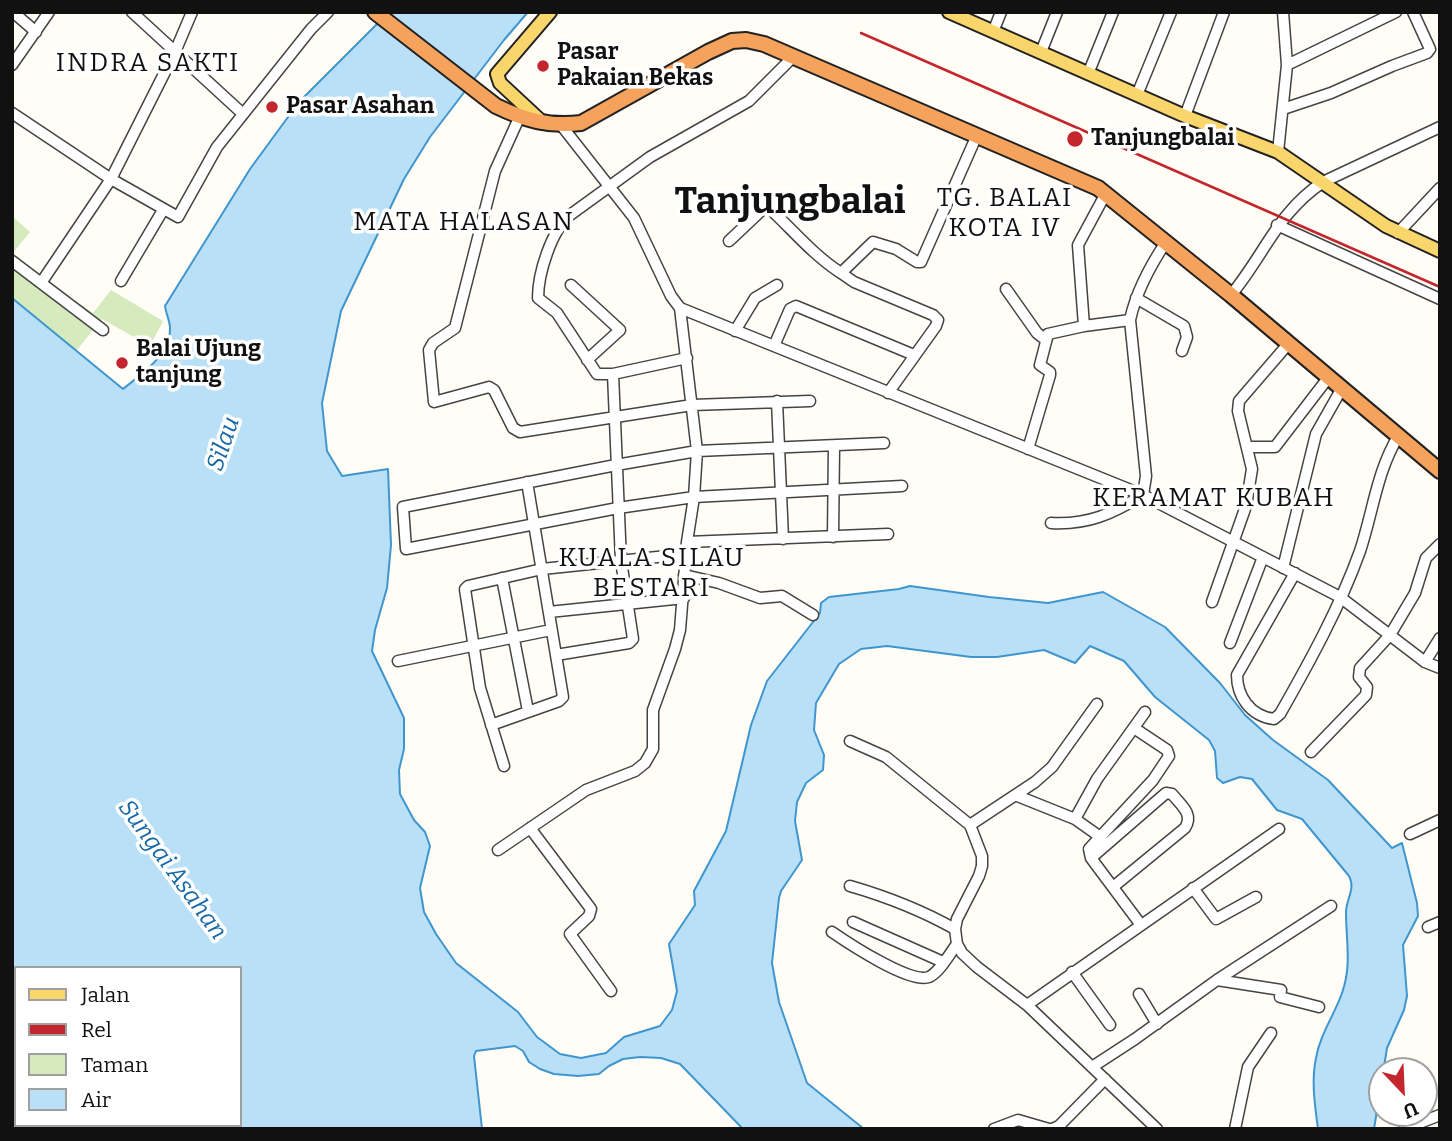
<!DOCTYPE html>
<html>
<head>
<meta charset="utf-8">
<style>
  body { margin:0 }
  #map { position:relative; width:1452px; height:1141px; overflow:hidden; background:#fffdf5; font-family:Bitter,serif }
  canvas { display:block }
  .frame { position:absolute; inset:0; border:14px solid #111; pointer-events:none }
  .legend { position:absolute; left:14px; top:966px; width:228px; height:161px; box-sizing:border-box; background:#fff; border:2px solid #a0a0a0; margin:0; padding:9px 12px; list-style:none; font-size:21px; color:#111 }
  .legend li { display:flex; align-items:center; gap:14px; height:35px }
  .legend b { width:35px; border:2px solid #a0a0a0 }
  .north { position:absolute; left:1368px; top:1057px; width:70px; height:70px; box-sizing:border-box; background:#fff; border:2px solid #a0a0a0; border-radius:50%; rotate:157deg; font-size:19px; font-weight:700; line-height:28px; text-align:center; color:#111 }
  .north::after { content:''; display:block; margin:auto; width:24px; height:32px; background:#c4262e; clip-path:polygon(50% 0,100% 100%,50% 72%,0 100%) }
</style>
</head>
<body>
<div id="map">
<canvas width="1452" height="1141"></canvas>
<div class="frame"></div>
<ul class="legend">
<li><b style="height:9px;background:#f9d66b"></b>Jalan</li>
<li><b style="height:9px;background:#c4262e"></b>Rel</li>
<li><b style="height:19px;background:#d5ebbd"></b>Taman</li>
<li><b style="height:19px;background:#b9e0f7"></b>Air</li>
</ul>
<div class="north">U</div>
</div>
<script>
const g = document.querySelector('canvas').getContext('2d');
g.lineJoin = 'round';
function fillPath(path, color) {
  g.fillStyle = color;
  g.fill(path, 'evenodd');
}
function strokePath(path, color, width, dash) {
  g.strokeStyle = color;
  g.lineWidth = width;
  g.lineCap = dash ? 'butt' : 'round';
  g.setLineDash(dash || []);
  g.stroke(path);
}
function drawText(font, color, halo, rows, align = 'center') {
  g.font = font + ' Bitter,serif';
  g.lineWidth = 7;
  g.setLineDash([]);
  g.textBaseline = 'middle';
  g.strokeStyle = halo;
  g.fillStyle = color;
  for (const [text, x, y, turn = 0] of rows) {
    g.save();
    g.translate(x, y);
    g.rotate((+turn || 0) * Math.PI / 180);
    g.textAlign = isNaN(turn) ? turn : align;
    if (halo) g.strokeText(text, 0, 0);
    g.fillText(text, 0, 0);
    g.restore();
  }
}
fillPath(new Path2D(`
  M 12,216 L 30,232 L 12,254 Z
  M 12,263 L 51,284 L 93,313 L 111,290 L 163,321 L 150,346 L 102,319 L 72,356 L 12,311 Z`), '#d5ebbd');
const water = new Path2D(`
  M 389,12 L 528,12 L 504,40 L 430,137 L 404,179 L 341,311 L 322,403 L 327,451 L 342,476 L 388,469 L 391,545 L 387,588 L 375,630 L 372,651 L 404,718 L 404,749 L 399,770 L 400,794 L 414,820 L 425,832 L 430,846 L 420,888 L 424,912 L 436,934 L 456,963 L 518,1012 L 537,1037 L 560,1054 L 581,1058 L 606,1053 L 624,1037 L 660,1026 L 672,1010 L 677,991 L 669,944 L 695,905 L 694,891 L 726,831 L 751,725 L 767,681 L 820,613 L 821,603 L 829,597 L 899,589 L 910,586 L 989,597 L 1048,603 L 1103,592 L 1165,627 L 1220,683 L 1245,715 L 1273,740 L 1328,780 L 1392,848 L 1402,843 L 1417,903 L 1418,916 L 1403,945 L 1407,996 L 1404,1010 L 1387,1048 L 1374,1129 L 1318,1129 C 1315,1106 1311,1081 1316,1058 C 1320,1034 1334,1016 1342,993 C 1352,965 1346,941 1346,912 C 1346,899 1356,889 1349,876 L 1302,819 L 1277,810 L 1252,779 L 1240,777 L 1223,783 L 1217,778 L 1215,751 L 1209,740 L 1155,697 L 1124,661 L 1090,646 L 1075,663 L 1044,650 L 997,657 L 971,657 L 887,646 L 861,649 L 839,664 L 816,703 L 814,730 L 824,755 L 823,770 L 806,783 L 797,802 L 795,821 L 802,860 L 781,891 L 779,898 L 772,963 L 779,1002 L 807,1083 L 864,1129 L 743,1129 L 680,1064 L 661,1058 L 640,1057 L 623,1059 L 609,1066 L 599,1074 L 578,1076 L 554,1074 L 540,1069 L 529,1062 L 523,1051 L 515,1046 L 476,1051 L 474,1056 L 482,1129 L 143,1129 L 141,1125 L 240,1125 L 240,968 L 16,968 L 16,979 L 12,978 L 12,298 L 123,389 C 140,375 172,354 170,328 C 170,321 166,314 165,306 L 250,169 L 299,102 Z`);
fillPath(water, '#b9e0f7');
strokePath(water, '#3f96cf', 2);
const minor = new Path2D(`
  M 13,12 L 36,32
  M 132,12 L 243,114
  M 993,32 L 1001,12
  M 1041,52 L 1057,12
  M 12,65 L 49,12
  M 1287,65 L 1396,12
  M 1088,74 L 1113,12
  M 1137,95 L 1171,12
  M 1283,109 L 1331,93 L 1392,66 L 1427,53 L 1430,49 L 1413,12
  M 12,113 L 111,179 L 178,217 L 217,147 L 311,29 L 328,12
  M 1185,116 L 1224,12
  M 519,118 L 495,171 L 455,328 L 433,343 L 429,350 L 434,402 L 489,387 L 494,390 L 513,428 L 520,432 L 692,405 L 810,401
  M 561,125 L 634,218 L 671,296 L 680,308 L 1143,495 L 1340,597 L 1425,662 L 1440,668
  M 1278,152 L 1287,65 L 1283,12
  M 1277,225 L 1440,299
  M 1398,233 L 1440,188
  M 729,241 L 765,207 L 768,207 C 792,229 813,255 841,273
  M 12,261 L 103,330
  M 121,281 L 163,210
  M 41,283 L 111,179 L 175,52 L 192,12
  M 571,285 L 620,330 L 587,360
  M 1006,289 L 1037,333 L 1046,340
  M 1231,295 C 1265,254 1277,213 1323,182 L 1440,127
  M 1136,298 L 1184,326 L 1187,337 L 1182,351
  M 1084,326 L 1078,245 L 1106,193
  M 735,331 L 755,298 L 777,285
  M 774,346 L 790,309 L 796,306 L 914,355
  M 687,358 L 613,374 L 597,374 L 557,313 L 538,298 C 538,274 551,231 570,215 L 650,157 L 749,101 L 793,57
  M 888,393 L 936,326 L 938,320 L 933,315 L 854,282 L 841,273 L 873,242 L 896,249 L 917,262 L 921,262 L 977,135
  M 777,401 L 783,539
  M 884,443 L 697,451 L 616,465 L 403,507 L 406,549 L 618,508 L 694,497 L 902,486
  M 1247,447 L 1275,447 L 1328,378
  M 1028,449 L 1050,375 L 1050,372 L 1040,365 L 1048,334 L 1084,326 L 1130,320
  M 1051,523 C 1088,525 1112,514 1143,495 L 1146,476 L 1130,320 C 1136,292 1150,266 1166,242
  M 833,537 L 834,446
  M 687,542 L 888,534
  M 1283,568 L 1316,434 L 1342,388
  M 1295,573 L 1237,675 C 1237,696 1250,716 1274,719 L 1280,714 C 1309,663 1340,607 1360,551 C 1373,512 1377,470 1399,435
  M 684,575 L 719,583 L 760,598 L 782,596 L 813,615
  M 502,578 L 528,711
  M 1212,602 L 1246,506 L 1252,469 L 1238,411 L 1239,401 L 1289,343
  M 549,612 L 684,598
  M 1230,643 L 1263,557
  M 556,655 L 629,643 L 633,639 L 621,561 L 613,374
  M 398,661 L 551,630
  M 1425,662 L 1440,638
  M 491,725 L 559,701 L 563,697 L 527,482
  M 1134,728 L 1167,750 L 1169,756 L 1153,780 L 1089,849 L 1091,858 L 1141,925
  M 850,741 L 886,757 L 970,825 L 982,856 L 982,866 L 979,876 L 957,919 L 955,929 L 957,944 L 962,953 L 977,967 L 1027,1005 L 1157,1129
  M 1311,752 L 1366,695 L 1367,687 L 1359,677 L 1360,668 L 1390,635 L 1415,593 L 1426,558 L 1440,544
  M 504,766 L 480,688 L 465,589 L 468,586 L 542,569 L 686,554
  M 1015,795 L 1075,819 L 1099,836
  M 1075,819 L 1097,779 L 1145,712
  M 970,825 L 1035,782 L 1052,767 L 1097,704
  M 530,828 L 591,909 L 589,916 L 570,934 L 611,991
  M 1410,834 L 1440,820
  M 498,850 L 586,790 L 635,771 L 645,763 L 653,749 L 653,710 L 675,649 L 680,630 L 687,542 L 694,497 L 697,451 L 680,308
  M 1091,858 L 1166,793 L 1172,794 C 1181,805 1194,814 1185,828 L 1113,887
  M 850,886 C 888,897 921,910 955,929
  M 1193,888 L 1216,919 L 1256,897
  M 853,922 L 943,962
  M 1428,927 L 1440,922
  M 832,932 C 848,943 910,984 929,977 C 940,972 950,953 957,944
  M 1072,972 L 1110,1025
  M 1217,980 L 1281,990 L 1280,997 L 1319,1007
  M 1139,994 L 1157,1024
  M 1027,1005 L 1279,829
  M 1092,1067 L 1135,1039 L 1217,980 L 1331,906
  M 994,1129 L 1018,1120 L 1049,1129
  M 1052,1129 L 1059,1126 L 1105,1079
  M 1235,1129 L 1248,1067 L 1271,1033
  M 1404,1129 L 1440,1115`);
const major = new Path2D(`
  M 949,12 L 1185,116 L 1278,152 L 1386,226 L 1440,251
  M 543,123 L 500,83 L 497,74 L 550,12`);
const highway = new Path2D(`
  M 375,12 L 496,106 C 525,120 549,127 581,123 L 708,52 L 732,41 L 746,40 L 764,44 L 1098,188 L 1231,295 L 1440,471`);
strokePath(minor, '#444', 13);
strokePath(major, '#222', 16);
strokePath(highway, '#222', 18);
strokePath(minor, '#fff', 10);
strokePath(major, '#f9d66b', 12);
strokePath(highway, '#f5a25d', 14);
strokePath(new Path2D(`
  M 861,33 L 1440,287`), '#c4262e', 2.5);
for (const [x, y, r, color] of [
  [543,66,7,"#c4262e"],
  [272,107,7,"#c4262e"],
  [1075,139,9,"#c4262e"],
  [122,363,7,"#c4262e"]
]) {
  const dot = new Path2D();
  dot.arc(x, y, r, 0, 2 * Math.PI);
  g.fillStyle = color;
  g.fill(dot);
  strokePath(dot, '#fff', 2.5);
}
drawText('bold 23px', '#111', '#fff', [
  ["Pasar",557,53],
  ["Pakaian Bekas",557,79],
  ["Pasar Asahan",286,107],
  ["Tanjungbalai",1091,139],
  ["Balai Ujung",136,350],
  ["tanjung",136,376]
], 'left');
drawText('italic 24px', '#1768a6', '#fff', [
  ["Silau",224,444,-71],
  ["Sungai Asahan",172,870,54]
]);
g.letterSpacing = '2px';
drawText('26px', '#111', '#fff', [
  ["INDRA SAKTI",148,64],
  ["TG. BALAI",1005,199],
  ["KOTA IV",1005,229],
  ["MATA HALASAN",464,223],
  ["KERAMAT KUBAH",1214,499],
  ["KUALA SILAU",652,559],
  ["BESTARI",652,589]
]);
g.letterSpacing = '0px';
drawText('bold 37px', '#111', '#fff', [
  ["Tanjungbalai",790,203]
]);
</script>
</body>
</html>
